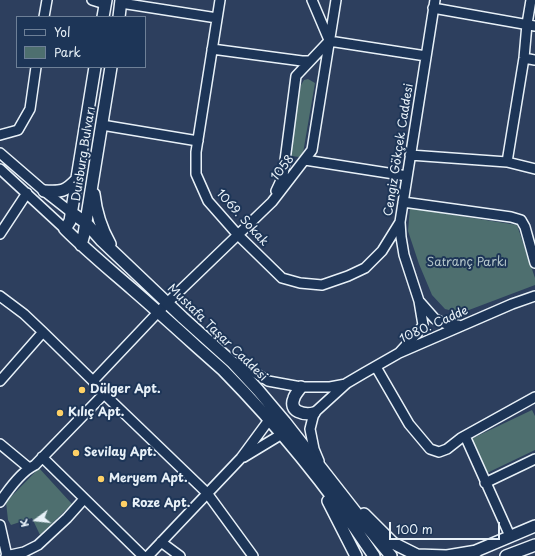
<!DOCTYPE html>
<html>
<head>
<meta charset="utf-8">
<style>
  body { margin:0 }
  #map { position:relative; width:535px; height:556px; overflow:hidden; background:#2d3f5e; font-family:"Playpen Sans",sans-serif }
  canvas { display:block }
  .legend { position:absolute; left:16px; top:16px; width:130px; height:52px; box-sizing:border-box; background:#1d3557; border:1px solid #6e8097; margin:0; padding:5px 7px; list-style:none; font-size:12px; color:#e8f1f8 }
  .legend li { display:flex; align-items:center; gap:8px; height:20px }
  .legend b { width:20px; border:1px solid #6e8097 }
  .north { position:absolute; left:16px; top:500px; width:40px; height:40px; -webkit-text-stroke:3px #1d3557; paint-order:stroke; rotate:255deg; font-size:11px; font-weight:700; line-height:16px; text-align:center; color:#e8f1f8 }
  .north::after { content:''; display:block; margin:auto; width:14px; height:18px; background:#e8f1f8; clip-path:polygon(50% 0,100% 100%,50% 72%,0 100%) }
  .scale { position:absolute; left:389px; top:522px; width:111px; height:18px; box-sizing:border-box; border:2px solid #e8f1f8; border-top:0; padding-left:5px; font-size:12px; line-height:14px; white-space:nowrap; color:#e8f1f8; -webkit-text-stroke:3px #1d3557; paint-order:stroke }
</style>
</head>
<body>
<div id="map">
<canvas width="535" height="556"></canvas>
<ul class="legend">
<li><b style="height:5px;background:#1d3557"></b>Yol</li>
<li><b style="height:11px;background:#4e6f6f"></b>Park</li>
</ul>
<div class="north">K</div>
<div class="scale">100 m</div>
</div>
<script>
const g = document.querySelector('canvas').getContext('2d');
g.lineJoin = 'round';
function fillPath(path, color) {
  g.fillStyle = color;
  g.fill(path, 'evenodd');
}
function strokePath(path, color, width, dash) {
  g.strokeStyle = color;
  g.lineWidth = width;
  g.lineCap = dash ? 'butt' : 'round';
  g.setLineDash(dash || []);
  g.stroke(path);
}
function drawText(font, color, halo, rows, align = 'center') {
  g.font = font + ' "Playpen Sans",sans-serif';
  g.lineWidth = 4;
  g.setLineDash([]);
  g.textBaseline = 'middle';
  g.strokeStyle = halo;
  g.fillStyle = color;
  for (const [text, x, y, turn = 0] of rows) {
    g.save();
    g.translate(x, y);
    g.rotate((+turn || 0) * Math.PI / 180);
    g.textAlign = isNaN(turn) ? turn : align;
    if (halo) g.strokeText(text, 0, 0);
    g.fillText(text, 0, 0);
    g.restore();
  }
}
fillPath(new Path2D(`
  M 308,79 L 315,83 L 303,153 L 299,157 L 292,156 L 290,151 L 301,85 L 304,80 Z
  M 410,208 L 517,225 L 535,278 L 535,285 L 461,313 L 445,309 L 432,295 L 419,264 L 408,231 Z
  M 532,410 L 535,416 L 535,450 L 487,473 L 471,439 Z
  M 39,468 L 72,504 L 40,535 L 32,518 L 11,525 L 8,520 L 6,502 Z`), '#4e6f6f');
const minor = new Path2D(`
  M 92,0 L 105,4
  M 220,0 L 196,152 L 196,174 L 208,201 L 238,235 L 282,278 L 300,283 L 322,285 L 348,276 L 365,268 L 382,251 L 400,222
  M 312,0 L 329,40
  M 121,3 L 217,18
  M 433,8 L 535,26
  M 44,17 L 47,0
  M 212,49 L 302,61 L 310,61
  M 524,58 L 535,60
  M 102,125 L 198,141
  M 0,135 L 18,130 L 30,109 L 36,67
  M 0,153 L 44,191 L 72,213
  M 410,155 L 507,162 L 535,169
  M 305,160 L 407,176
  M 507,162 L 524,58 L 527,24 L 531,0
  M 0,169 L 65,229
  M 276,191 L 283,176 L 296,76 L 329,41 L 426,56
  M 403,202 L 511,217 L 521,220 L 525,227 L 535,263
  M 0,234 L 27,193
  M 0,296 L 24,314 L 43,332 L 93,381 L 104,394 L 207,493 L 253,556
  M 420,302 L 435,319 L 448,325 L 458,325
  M 399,353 L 418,332 L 423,325 L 419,301 L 404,255 L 401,237 L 400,222 L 435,0
  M 234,363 L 249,369 L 268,381 L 301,387 L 330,387 L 346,384
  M 376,367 L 409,424 L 430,449 L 439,452 L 447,449 L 461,438 L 535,397
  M 0,381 L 43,332
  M 93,381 L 164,306 L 272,202 L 312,150 L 336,0
  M 465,436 L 510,536
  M 0,444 L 29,468
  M 42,457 L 143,556
  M 244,457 L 282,434
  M 319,461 L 314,449 L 310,429 L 314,413 L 347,383 L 364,373 L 399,353 L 512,304 L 535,296
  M 485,483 L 535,459
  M 0,502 C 8,490 22,471 35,465 L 104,394
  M 0,525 L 7,556
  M 161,542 L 180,556
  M 6,556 L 24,552 L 38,545 L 67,518 L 84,499
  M 148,556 L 241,458 L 269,420`);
const major = new Path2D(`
  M 103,17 L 106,0
  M 119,17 L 121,0
  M 95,67 L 70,221 L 65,229 C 86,250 109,269 132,289 C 154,308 175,327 196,346 C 205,354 214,362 223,370 C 279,427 330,490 374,556
  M 44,191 C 61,192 65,192 77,179
  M 94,194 C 96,212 101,228 110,244
  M 72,213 L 86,223 L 102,241 L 183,318 L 233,363 L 258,390 L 285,422 L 368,528 L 391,556
  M 81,245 L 84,234 L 111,67
  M 301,387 C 299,390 295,394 294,398 C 288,412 304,415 314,413
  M 328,501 L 356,556
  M 364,514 L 393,543 L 417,555 L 447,556 L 477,551
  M 471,553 L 535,526
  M 506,556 L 535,545`);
strokePath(minor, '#e8f1f8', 12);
strokePath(major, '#e8f1f8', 14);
strokePath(minor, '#1d3557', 9);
strokePath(major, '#1d3557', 11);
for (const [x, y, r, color] of [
  [82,390,4,"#ffd166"],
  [60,413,4,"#ffd166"],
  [76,453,4,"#ffd166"],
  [101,479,4,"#ffd166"],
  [124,504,4,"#ffd166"]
]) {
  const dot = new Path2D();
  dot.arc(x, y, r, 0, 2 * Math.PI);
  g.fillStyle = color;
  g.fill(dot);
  strokePath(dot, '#1d3557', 1.5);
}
drawText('12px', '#e8f1f8', '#1d3557', [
  ["Cengiz Gökçek Caddesi",399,150,-81],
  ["Duisburg Bulvarı",84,154,-81],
  ["1058",283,168,-52],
  ["1069. Sokak",242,218,48],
  ["1080. Cadde",434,325,-24],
  ["Mustafa Taşar Caddesi",217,333,44]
]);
drawText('12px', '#b2c4c8', '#1d3557', [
  ["Satranç Parkı",467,263]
]);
drawText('bold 12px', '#e8f1f8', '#1d3557', [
  ["Dülger Apt.",90,390],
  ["Kılıç Apt.",68,413],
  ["Sevilay Apt.",84,453],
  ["Meryem Apt.",109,479],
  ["Roze Apt.",132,504]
], 'left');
</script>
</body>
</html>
